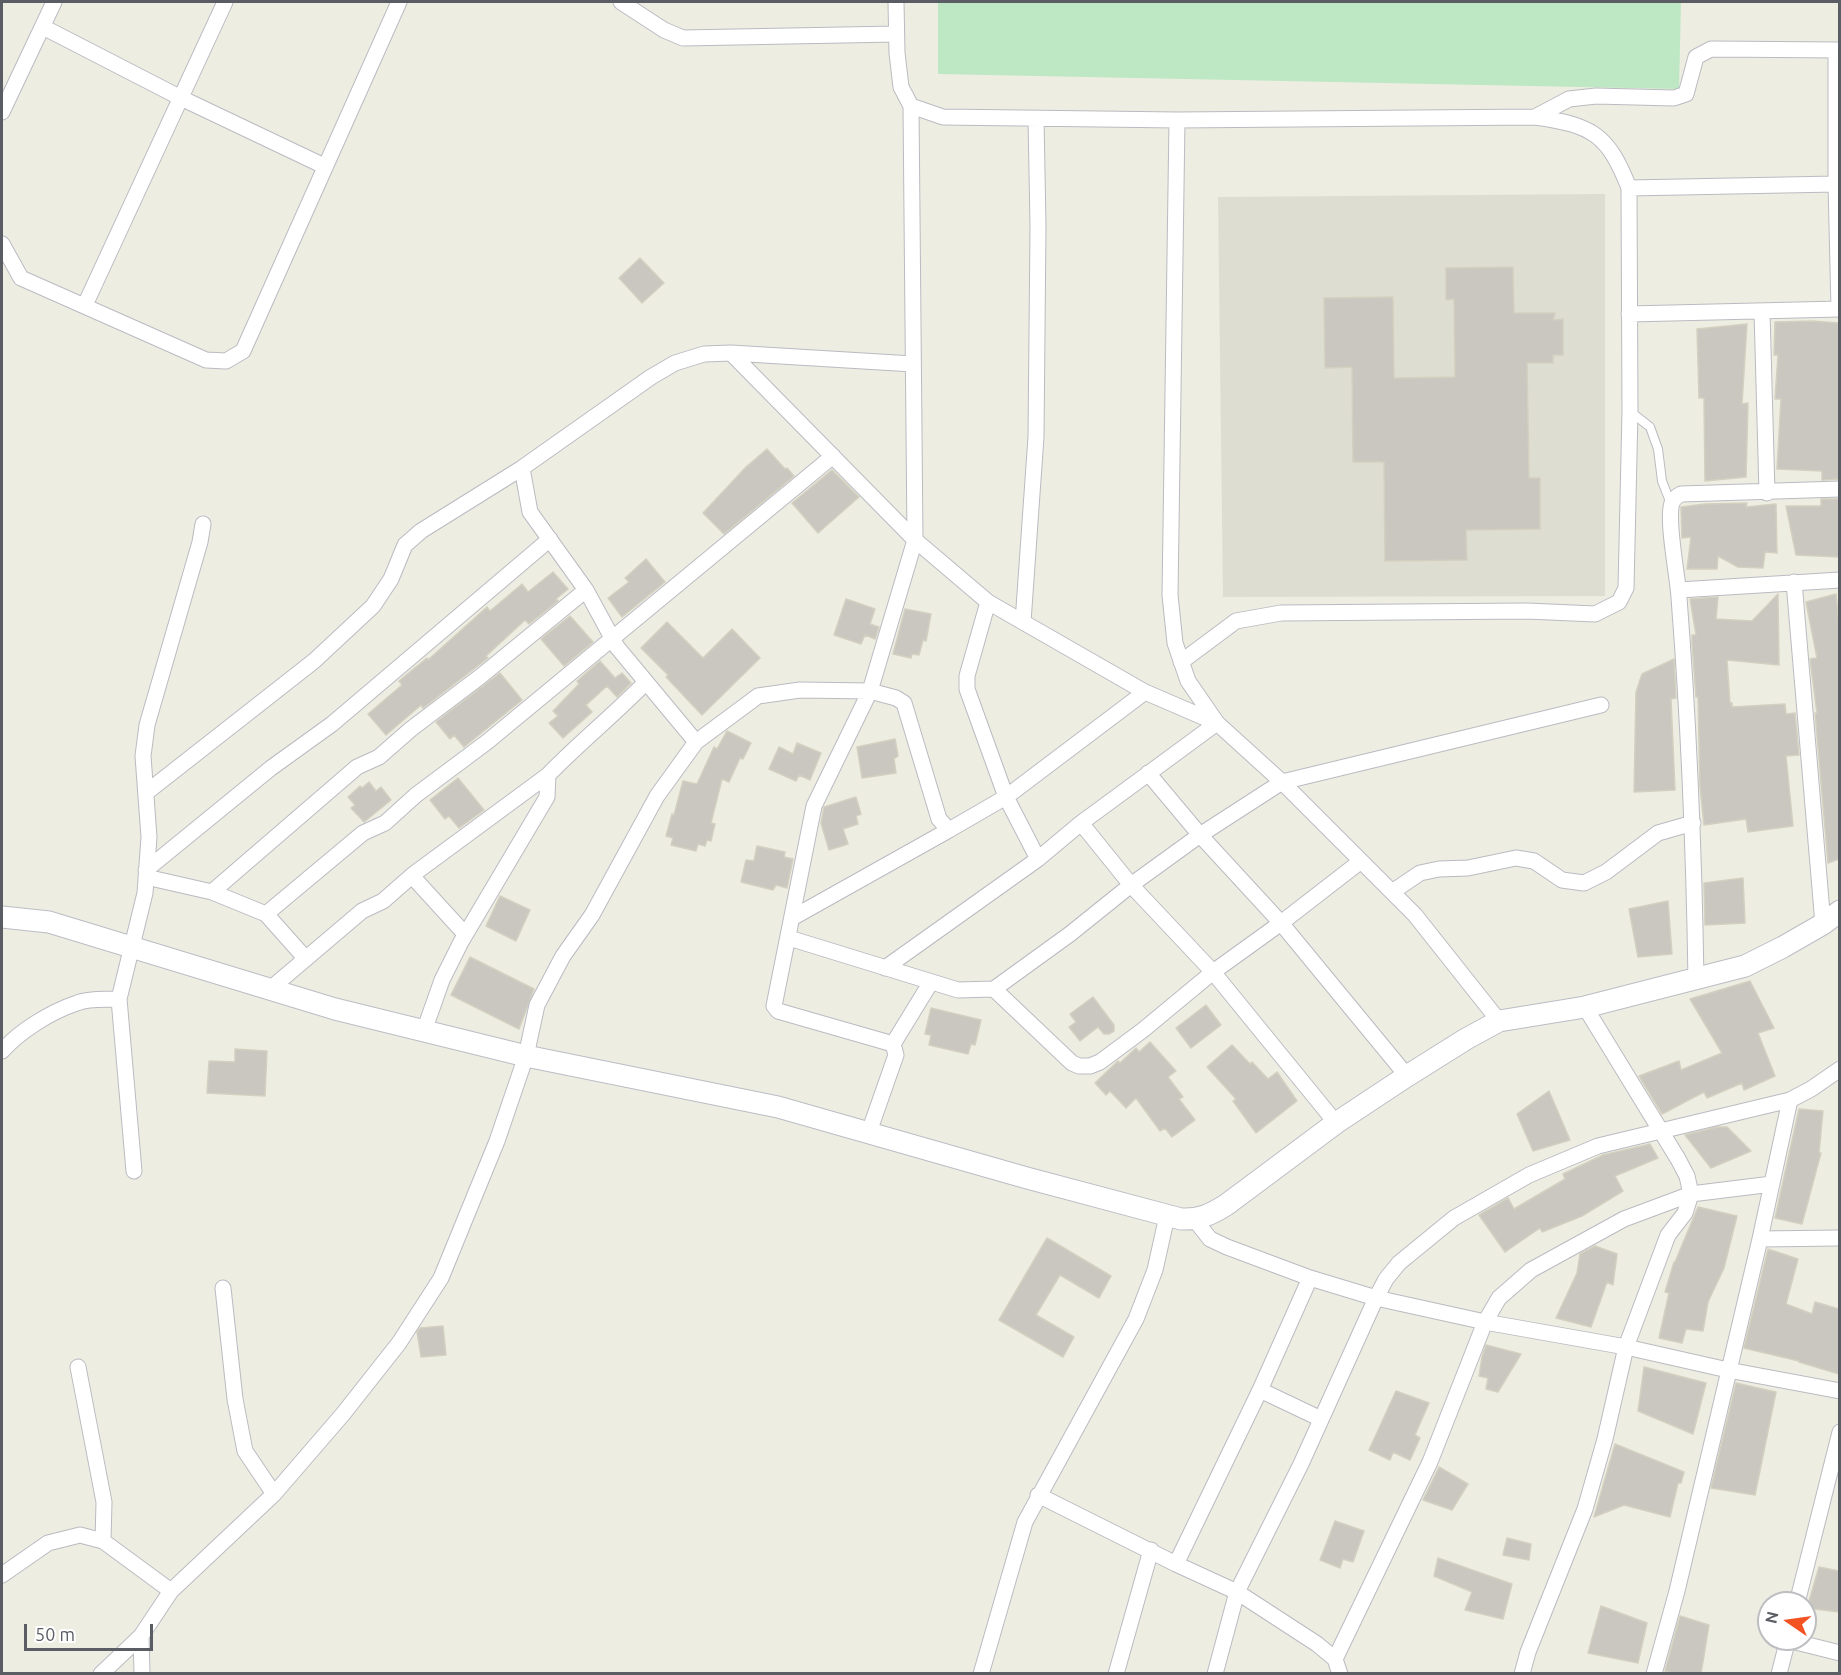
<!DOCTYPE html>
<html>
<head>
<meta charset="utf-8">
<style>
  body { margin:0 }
  #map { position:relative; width:1841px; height:1675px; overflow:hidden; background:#eeede2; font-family:Ubuntu,sans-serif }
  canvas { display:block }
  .frame { position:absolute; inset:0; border:3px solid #5a5d64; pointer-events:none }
  .north { position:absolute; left:1757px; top:1591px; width:60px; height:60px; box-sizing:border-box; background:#fff; border:2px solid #bdbec1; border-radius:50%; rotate:283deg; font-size:16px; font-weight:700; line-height:24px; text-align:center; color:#5a5d64 }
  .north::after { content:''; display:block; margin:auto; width:21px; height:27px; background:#f35223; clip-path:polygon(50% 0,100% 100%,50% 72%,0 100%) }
  .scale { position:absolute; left:24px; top:1624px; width:129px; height:27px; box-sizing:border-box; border:3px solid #5a5d64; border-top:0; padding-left:8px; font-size:18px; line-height:21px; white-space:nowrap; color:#5a5d64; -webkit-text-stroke:4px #fff; paint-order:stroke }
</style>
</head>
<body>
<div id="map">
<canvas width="1841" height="1675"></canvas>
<div class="frame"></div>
<div class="north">N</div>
<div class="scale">50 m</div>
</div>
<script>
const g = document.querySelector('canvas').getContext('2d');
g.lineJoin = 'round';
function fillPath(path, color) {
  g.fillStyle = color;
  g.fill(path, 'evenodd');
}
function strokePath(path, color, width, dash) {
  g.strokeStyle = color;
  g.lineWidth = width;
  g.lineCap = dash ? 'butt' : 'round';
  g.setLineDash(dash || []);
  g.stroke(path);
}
fillPath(new Path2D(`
  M 1605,194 L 1605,596 L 1223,597 L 1218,197 Z`), '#deddd1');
fillPath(new Path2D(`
  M 938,2 L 1681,2 L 1679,89 L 938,74 Z`), '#bde8c3');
const building = new Path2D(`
  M 640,258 L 664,283 L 642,303 L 619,278 Z
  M 1513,267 L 1514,313 L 1555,313 L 1553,320 L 1563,319 L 1563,355 L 1553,355 L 1553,363 L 1527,363 L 1529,478 L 1540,478 L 1540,529 L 1466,530 L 1467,560 L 1385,561 L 1384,462 L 1353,462 L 1352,367 L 1325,368 L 1324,298 L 1393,297 L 1394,378 L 1455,377 L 1454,299 L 1446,300 L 1446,268 Z
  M 1812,321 L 1839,323 L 1839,479 L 1822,480 L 1822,471 L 1777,469 L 1781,399 L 1775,399 L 1778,355 L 1774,355 L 1775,322 Z
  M 1747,324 L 1742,404 L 1748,403 L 1746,477 L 1705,481 L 1704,398 L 1699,398 L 1697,329 Z
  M 767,449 L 785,469 L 787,468 L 794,476 L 724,534 L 703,513 L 746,467 Z
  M 832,470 L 859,497 L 818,533 L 792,503 Z
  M 1821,499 L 1839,499 L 1839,557 L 1796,555 L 1786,506 L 1821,506 Z
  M 1747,503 L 1746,507 L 1776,504 L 1777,553 L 1765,552 L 1763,568 L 1738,567 L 1718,556 L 1717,569 L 1687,569 L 1691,537 L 1682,538 L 1681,507 L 1705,504 Z
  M 646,559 L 665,582 L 622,617 L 608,598 L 629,582 L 625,578 Z
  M 553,572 L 568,589 L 556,599 L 558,601 L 529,624 L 525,620 L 486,656 L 488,658 L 423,708 L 421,705 L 386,735 L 368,714 L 402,685 L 399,681 L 427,658 L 428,660 L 487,607 L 490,611 L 522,584 L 528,592 Z
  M 1778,594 L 1779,665 L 1727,660 L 1730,703 L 1732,703 L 1732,707 L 1785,704 L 1786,714 L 1795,713 L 1799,755 L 1786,756 L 1793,826 L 1748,832 L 1746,819 L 1704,825 L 1700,787 L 1698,697 L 1696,697 L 1692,643 L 1692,635 L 1696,635 L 1690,599 L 1718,597 L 1716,619 L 1752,621 Z
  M 1836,594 L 1839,626 L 1839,859 L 1828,863 L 1815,713 L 1817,713 L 1810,659 L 1817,658 L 1806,602 Z
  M 846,599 L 875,609 L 870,624 L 879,627 L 875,639 L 865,635 L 861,644 L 834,635 Z
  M 905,609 L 931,614 L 926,641 L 923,640 L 919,655 L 912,654 L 911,658 L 893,654 Z
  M 570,616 L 593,642 L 564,666 L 541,639 Z
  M 667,622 L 703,658 L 732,629 L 760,658 L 702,715 L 666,677 L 668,675 L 641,648 Z
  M 1674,659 L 1676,698 L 1671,699 L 1675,790 L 1634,792 L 1636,692 L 1642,674 Z
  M 600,661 L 615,678 L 622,673 L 631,683 L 617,697 L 607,686 L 586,705 L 592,712 L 563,738 L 549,723 L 558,716 L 553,711 L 579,684 L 577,681 Z
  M 500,673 L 522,700 L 464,747 L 454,735 L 450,739 L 436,722 Z
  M 727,731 L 751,743 L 743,759 L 740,758 L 729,782 L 722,779 L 711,823 L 715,824 L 711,841 L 707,840 L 705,846 L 698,844 L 696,851 L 671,845 L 673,838 L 666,836 L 672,814 L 674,815 L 683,781 L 697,784 L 714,747 L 717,749 Z
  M 895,739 L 898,756 L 894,759 L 896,773 L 862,778 L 857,747 Z
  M 797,743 L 821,753 L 810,780 L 799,775 L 796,781 L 769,769 L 779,747 L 793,754 Z
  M 458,778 L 484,810 L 459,828 L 449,816 L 445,819 L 430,800 Z
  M 369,782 L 376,791 L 381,787 L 391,800 L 364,822 L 351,808 L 355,805 L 348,797 L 360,786 L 362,788 Z
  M 856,797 L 861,814 L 856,816 L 858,824 L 843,829 L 848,844 L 829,850 L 821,823 L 824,807 Z
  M 757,846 L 785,852 L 784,857 L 793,859 L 787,888 L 776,885 L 773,890 L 741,882 L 746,860 L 754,861 Z
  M 1743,878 L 1745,923 L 1705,925 L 1704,883 Z
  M 500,896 L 530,910 L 516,941 L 486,926 Z
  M 1668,901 L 1672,954 L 1638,957 L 1629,909 Z
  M 470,957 L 534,989 L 519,1029 L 451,995 Z
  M 1750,981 L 1774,1028 L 1758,1033 L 1775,1076 L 1744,1090 L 1742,1083 L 1707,1098 L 1704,1092 L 1662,1114 L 1639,1076 L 1679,1061 L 1681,1070 L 1722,1053 L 1690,999 Z
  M 1093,997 L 1114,1025 L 1114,1031 L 1109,1034 L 1104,1034 L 1098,1027 L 1080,1041 L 1069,1027 L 1076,1022 L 1070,1014 Z
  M 1206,1005 L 1221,1025 L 1191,1048 L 1176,1028 Z
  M 931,1008 L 981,1020 L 975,1045 L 971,1044 L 968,1054 L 929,1045 L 931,1035 L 925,1034 Z
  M 1150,1042 L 1176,1071 L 1168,1077 L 1183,1097 L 1179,1099 L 1195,1120 L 1172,1137 L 1165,1128 L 1160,1131 L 1136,1098 L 1126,1108 L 1110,1091 L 1106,1095 L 1095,1083 L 1118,1061 L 1120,1063 L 1136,1048 L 1139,1052 Z
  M 1232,1045 L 1250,1064 L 1252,1062 L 1268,1079 L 1277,1072 L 1297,1101 L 1256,1133 L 1233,1101 L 1236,1099 L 1207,1067 Z
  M 235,1049 L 267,1051 L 265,1096 L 207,1093 L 209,1061 L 235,1062 Z
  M 1549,1091 L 1570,1140 L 1533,1151 L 1517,1114 Z
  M 1799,1109 L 1823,1111 L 1819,1153 L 1821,1153 L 1802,1224 L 1775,1218 Z
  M 1717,1127 L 1727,1127 L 1751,1151 L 1711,1168 L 1685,1135 Z
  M 1650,1144 L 1658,1158 L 1615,1176 L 1623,1191 L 1582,1216 L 1542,1232 L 1540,1228 L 1505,1252 L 1479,1215 L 1508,1198 L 1514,1209 L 1565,1179 L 1563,1174 L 1603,1155 Z
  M 1698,1207 L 1737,1216 L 1724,1268 L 1708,1302 L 1703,1331 L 1686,1329 L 1682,1343 L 1659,1338 L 1669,1293 L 1665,1292 L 1674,1262 L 1675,1262 Z
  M 1047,1238 L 1111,1276 L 1099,1298 L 1060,1275 L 1036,1315 L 1074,1337 L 1063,1357 L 999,1320 Z
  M 1595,1246 L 1617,1254 L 1613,1285 L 1607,1282 L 1591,1327 L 1556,1318 L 1577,1273 L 1580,1254 Z
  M 1768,1249 L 1798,1259 L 1786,1304 L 1812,1314 L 1815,1302 L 1839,1309 L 1839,1374 L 1799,1362 L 1799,1361 L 1744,1348 Z
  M 443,1326 L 446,1355 L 421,1357 L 417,1332 L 420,1328 Z
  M 1486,1345 L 1521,1354 L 1498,1392 L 1486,1389 L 1488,1378 L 1479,1376 L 1482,1357 Z
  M 1644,1367 L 1706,1383 L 1693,1434 L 1638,1411 Z
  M 1736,1383 L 1776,1392 L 1755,1495 L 1711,1488 Z
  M 1396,1391 L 1429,1403 L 1415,1435 L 1420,1438 L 1410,1460 L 1393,1452 L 1390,1460 L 1369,1450 Z
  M 1615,1444 L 1684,1472 L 1681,1483 L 1678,1483 L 1670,1517 L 1624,1505 L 1594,1517 Z
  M 1439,1467 L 1468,1484 L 1452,1510 L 1423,1500 Z
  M 1335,1521 L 1364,1531 L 1353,1562 L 1343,1559 L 1340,1568 L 1320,1560 Z
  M 1507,1538 L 1531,1544 L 1529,1560 L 1503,1555 Z
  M 1438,1558 L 1512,1584 L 1503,1619 L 1465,1610 L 1472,1592 L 1434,1576 Z
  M 1819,1567 L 1839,1571 L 1839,1612 L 1807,1608 Z
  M 1601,1606 L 1647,1623 L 1638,1663 L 1588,1653 Z
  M 1680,1616 L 1709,1625 L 1701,1674 L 1677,1674 L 1665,1671 Z`);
fillPath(building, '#c9c7bf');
strokePath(building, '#d3d0c0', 1.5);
const lane = new Path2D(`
  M 1631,412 L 1650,427 L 1658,449 L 1662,481 L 1671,504`);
const street = new Path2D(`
  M 621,2 L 664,30 L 683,38 L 896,34
  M 896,2 L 897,53 L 901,87 L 911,106 L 943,117 L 1177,120 L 1535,117 C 1592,125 1608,134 1629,188 L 1630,411 L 1626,588 L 1619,602 L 1595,614 L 1527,611 L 1281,613 L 1236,621 L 1181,662
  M 43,27 L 181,98 L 324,166
  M 1836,50 L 1836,184 L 1839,309
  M 911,106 L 915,540 L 870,691 L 896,698 L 904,703 L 939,819 L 949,830 L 1006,797 L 1145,692
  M 2,112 L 54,2
  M 1535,117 L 1569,99 L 1596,96 L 1674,98 L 1686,94 L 1696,57 L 1711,49 L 1840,50
  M 1177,120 L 1170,595 L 1175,643 L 1188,681 L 1217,723 L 1282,782 L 1415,915 L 1499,1021
  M 1629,188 L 1836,184
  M 2,244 L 21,278 L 206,360 L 226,361 L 243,351 L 399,2
  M 85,305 L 225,2
  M 1762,312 L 1767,493
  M 1629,314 L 1840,309
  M 731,353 L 915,540 L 988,602 L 1145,692 L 1217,723 L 1081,823 L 1038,859 L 885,968
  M 1794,582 L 1823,924
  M 1679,590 L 1840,580
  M 988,602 L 967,676 L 967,689 L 1006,797 L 1038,859
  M 1023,622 L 1036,437 L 1038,226 L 1036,119
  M 696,742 L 758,696 L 800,690 L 870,691 L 814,806 L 774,1006 L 778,1011 L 893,1044 L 896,1055 L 869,1132
  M 1148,773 L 1200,835 L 1281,923 L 1361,861
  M 147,792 L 314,661 L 373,606 L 391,579 L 405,545 L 421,531 L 522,468 L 651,377 L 675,363 L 704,354 L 731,353 L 913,364
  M 1081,823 L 1131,885 L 1213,972 L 1336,1123
  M 146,870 L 271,768 L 332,724 L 550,539
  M 412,876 L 465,934
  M 146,877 L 212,892 L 357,767 L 379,757 L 411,729 L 481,676 L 586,590
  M 212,892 L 266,914 L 363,833 L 385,823 L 416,795 L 487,742 L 833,456
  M 1392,892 L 1420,873 L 1439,869 L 1468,868 L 1516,858 L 1534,861 L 1562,880 L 1584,883 L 1606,872 L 1658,833 L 1693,823
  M 266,914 L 306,959
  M 792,918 L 949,830
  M 789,938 L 958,990 L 994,989 L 1070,934 L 1131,885 L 1200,835 L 1282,782 L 1601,705
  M 1696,980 C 1694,852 1689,725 1679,598 C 1678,577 1666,520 1672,503 C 1674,498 1677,496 1681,494 L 1840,489
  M 994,989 L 1072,1063 L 1079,1066 L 1090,1066 L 1100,1062 L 1143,1030 L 1213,972 L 1281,923 L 1407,1076
  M 269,990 L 362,911 L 383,901 L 415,873 L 548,775
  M 424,1031 L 442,980 L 461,942 L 547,797 L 548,775 C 579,743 614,715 646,682
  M 893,1044 L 931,982
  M 2,1051 C 20,1031 50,1012 77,1003 C 89,998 106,1000 119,999
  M 134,1171 L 119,999 L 145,893 L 149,837 L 143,756 L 147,725 L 200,542 L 203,524
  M 1195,1220 L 1210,1239 L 1227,1247 L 1310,1278 L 1376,1298 L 1485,1322 L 1626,1347 L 1728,1370 L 1840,1391
  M 1760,1239 L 1840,1238
  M 223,1288 L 235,1399 L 245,1451 L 274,1494
  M 78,1367 L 104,1502 L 103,1541
  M 1260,1390 L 1321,1419
  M 1038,1495 L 1176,1564 L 1237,1592 L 1317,1644 L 1335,1659 L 1340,1674
  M 1176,1564 L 1260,1390 L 1310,1278
  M 2,1575 L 48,1543 L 80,1535 L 103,1541 L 171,1591
  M 1797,1603 L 1840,1432
  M 141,1636 L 142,1674
  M 1788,1640 L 1840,1653
  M 1335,1659 L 1430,1462 L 1485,1322 L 1499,1298 L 1531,1270 L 1624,1219 L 1691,1194 L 1772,1184
  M 101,1674 L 141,1636 L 171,1591 L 274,1494 L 343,1414 L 399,1343 L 441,1278 L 497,1141 L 526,1056 L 537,1005 L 563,956 L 592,915 L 657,796 L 696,742 L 617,647 L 586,590 L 530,512 L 522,468
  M 981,1674 L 1025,1522 L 1136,1319 L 1155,1270 L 1167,1216
  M 1116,1674 L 1151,1550
  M 1215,1674 L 1237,1592 L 1301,1464 L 1376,1298 L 1386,1279 L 1399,1263 L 1454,1218 L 1529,1175 L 1598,1146 L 1790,1100 L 1811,1089 L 1840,1069
  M 1522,1674 L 1528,1652 L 1585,1509 L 1605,1439 L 1626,1347 L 1668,1235 L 1685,1213 L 1691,1194 L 1687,1176 L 1678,1159 L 1585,1007
  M 1654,1674 L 1677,1591 L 1760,1239 L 1790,1100
  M 1779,1674 L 1788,1639`);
const secondary = new Path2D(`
  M 2,917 L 49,922 L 335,1009 L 526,1056 L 778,1107 L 1027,1178 L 1181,1219 C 1199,1220 1210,1215 1226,1205 L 1336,1123 L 1407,1076 L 1466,1039 L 1499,1021 L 1585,1007 L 1745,966 L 1783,947 L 1823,924 L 1840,911`);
strokePath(lane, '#babbc2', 10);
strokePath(street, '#babbc2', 17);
strokePath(secondary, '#bbbdc5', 23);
strokePath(lane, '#fff', 8);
strokePath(street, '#fff', 15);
strokePath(secondary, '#fff', 21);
</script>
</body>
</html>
